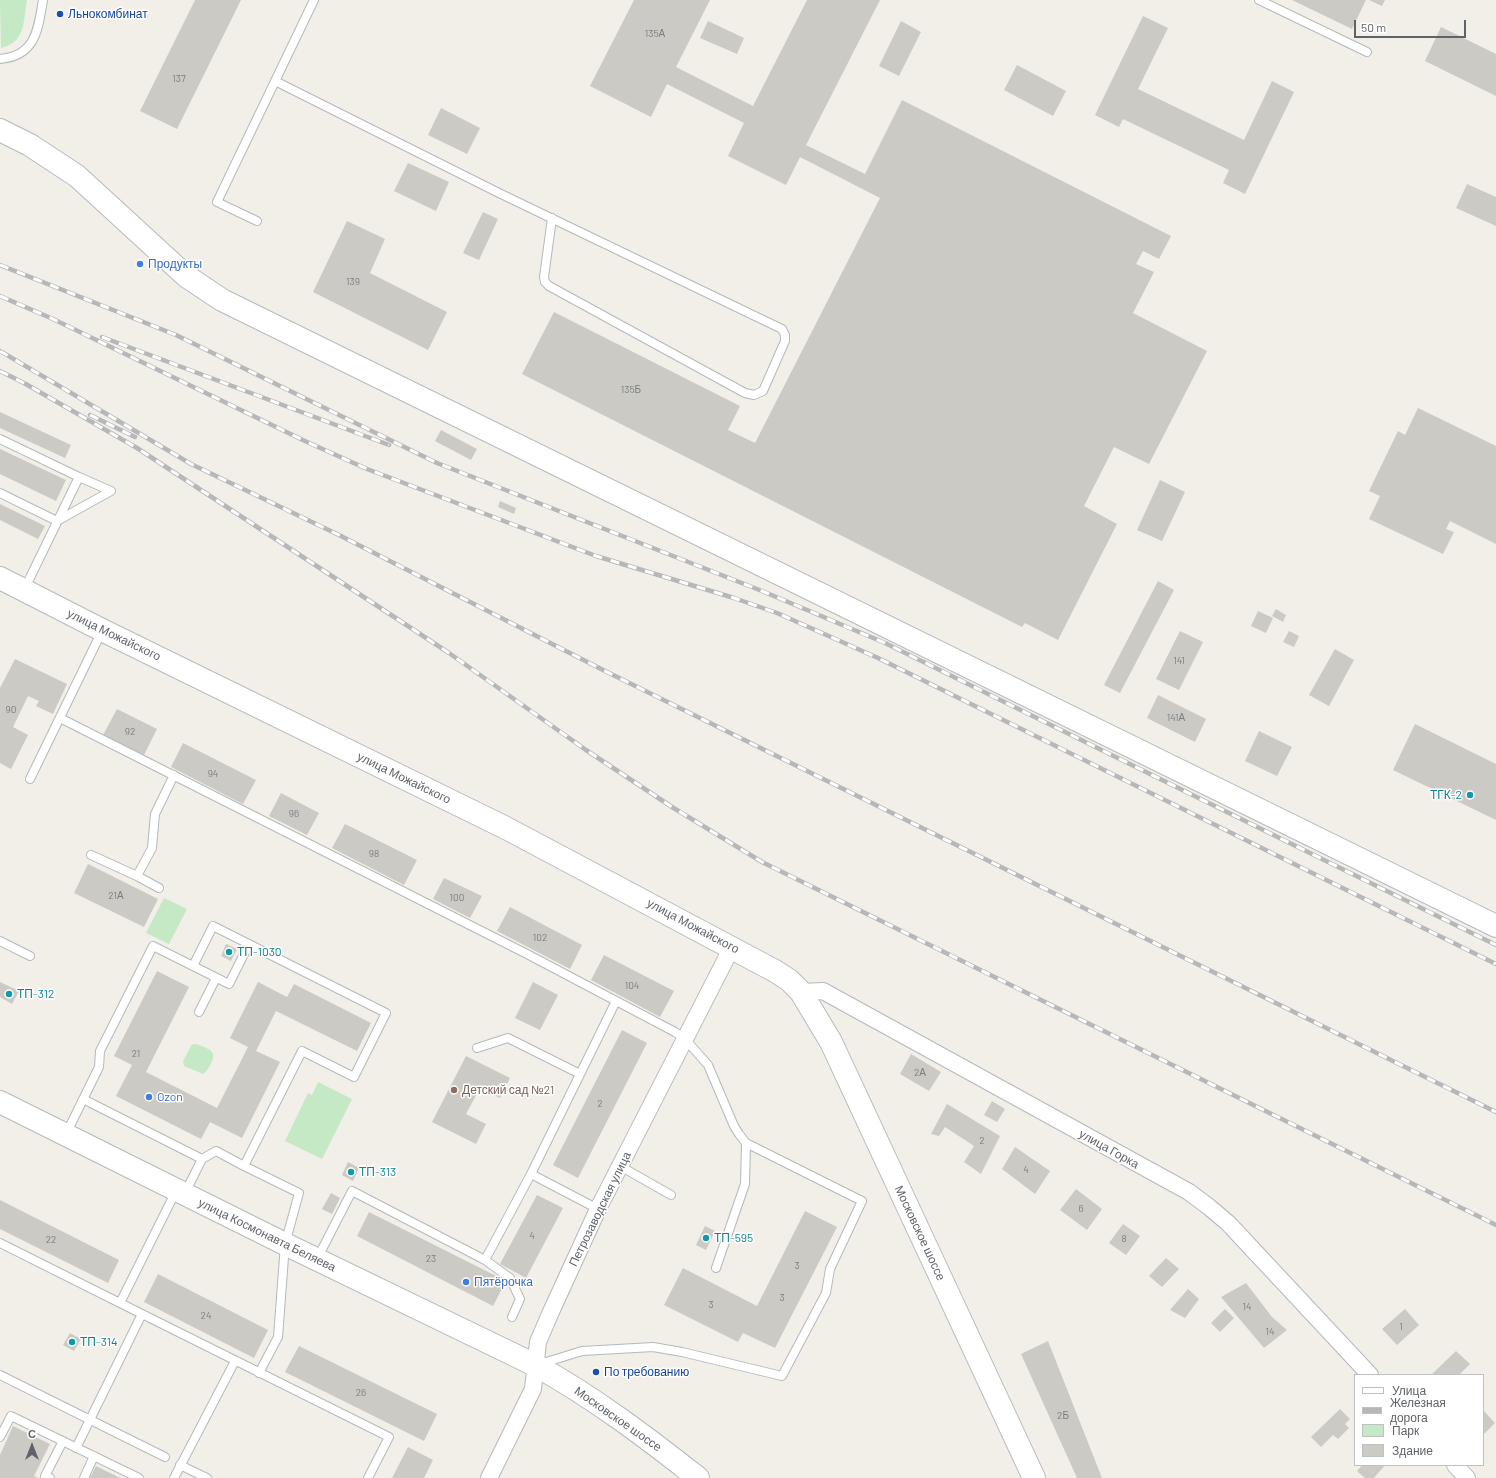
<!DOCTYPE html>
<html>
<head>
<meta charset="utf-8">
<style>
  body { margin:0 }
  #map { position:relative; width:1496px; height:1478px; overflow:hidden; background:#f1efe8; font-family:Barlow,sans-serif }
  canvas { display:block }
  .legend { position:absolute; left:1354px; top:1374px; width:130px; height:92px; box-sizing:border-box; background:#fff; border:1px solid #bfc1c3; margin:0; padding:5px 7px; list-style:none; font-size:12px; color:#5f6368 }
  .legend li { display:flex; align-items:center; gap:8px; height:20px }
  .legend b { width:20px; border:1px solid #bfc1c3 }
  .north { position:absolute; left:12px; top:1426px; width:40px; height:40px; -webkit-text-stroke:3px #fff; paint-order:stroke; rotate:0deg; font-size:11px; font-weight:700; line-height:16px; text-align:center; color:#5f6368 }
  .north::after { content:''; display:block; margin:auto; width:14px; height:18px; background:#5f6368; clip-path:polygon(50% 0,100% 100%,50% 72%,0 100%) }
  .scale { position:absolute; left:1354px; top:20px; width:112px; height:18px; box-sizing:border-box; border:2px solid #5f6368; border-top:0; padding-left:5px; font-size:12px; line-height:14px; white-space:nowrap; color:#5f6368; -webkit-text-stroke:3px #fff; paint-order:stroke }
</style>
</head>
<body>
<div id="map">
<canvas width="1496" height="1478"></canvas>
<ul class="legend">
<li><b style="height:5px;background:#fff"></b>Улица</li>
<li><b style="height:5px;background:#b6b7b8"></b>Железная дорога</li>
<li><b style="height:11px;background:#c5e8c5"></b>Парк</li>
<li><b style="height:11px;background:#cccac5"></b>Здание</li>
</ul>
<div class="north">С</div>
<div class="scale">50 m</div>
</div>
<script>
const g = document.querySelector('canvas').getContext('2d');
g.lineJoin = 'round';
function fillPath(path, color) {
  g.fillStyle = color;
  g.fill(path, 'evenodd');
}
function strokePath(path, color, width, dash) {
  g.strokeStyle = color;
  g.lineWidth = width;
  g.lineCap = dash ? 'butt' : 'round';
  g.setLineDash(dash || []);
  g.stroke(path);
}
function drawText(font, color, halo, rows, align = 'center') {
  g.font = font + ' Barlow,sans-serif';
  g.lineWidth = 3;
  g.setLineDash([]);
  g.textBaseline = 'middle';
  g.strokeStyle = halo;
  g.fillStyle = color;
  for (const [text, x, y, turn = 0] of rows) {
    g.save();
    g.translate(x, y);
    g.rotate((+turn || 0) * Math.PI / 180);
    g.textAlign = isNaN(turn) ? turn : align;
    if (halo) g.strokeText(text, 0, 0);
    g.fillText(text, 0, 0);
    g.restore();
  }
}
fillPath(new Path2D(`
  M 0,0 L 27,0 C 23,22 26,42 1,48 Z
  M 164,898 L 187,909 L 169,944 L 146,933 Z
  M 193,1044 C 198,1044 212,1049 213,1054 C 215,1059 207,1072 203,1074 L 184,1066 L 183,1061 L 191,1046 Z
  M 318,1082 L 352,1099 L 322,1159 L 285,1141 L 308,1093 L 312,1095 Z`), '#c5e8c5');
fillPath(new Path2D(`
  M 195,0 L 241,0 L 177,129 L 140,111 Z
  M 634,0 L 710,0 L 676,67 L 753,106 L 807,0 L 880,0 L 806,145 L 865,174 L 902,100 L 1171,236 L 1159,259 L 1143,251 L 1136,264 L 1154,272 L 1133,313 L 1207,351 L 1149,464 L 1114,447 L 1084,506 L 1117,524 L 1058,640 L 1025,623 L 1022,627 L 522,374 L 554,312 L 740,406 L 728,430 L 755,443 L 880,198 L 800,157 L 786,185 L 728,156 L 744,123 L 667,84 L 651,117 L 590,86 Z
  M 1292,0 L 1366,0 L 1352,29 Z
  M 1369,0 L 1385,0 L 1382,6 Z
  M 1143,16 L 1168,28 L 1138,89 L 1244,140 L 1272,81 L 1294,92 L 1245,194 L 1223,183 L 1229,170 L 1123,119 L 1119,127 L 1095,115 Z
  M 708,21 L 744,38 L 737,54 L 700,38 Z
  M 901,21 L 921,32 L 899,76 L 879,66 Z
  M 1441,27 L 1496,54 L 1496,96 L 1425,61 Z
  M 1017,65 L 1066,91 L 1053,116 L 1004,90 Z
  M 441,108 L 480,128 L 467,154 L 428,135 Z
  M 408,163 L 449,182 L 436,211 L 394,191 Z
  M 1467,184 L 1496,197 L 1496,226 L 1456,208 Z
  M 483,212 L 498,219 L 479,260 L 463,253 Z
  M 347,221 L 385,239 L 370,273 L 447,312 L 428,350 L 313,292 Z
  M 1418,408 L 1496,446 L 1496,544 L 1450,521 L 1446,529 L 1454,532 L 1443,554 L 1369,519 L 1380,496 L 1369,491 L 1398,431 L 1405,435 Z
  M 0,412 L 71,445 L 65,458 L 0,428 Z
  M 441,430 L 477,449 L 471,460 L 435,441 Z
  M 0,449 L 66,480 L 56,501 L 0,474 Z
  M 1160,480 L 1185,492 L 1162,541 L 1137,530 Z
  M 500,501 L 516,508 L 514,514 L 498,507 Z
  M 0,504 L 45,526 L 38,539 L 0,520 Z
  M 1158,581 L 1174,590 L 1120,693 L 1104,685 Z
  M 1276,609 L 1286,615 L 1283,622 L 1272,616 Z
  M 1258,611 L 1273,618 L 1266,633 L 1251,626 Z
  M 1180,631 L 1203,642 L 1179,690 L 1156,679 Z
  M 1289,631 L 1299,636 L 1294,647 L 1283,642 Z
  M 1335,649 L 1354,660 L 1329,706 L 1309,695 Z
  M 15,659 L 67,684 L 53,714 L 36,706 L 39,701 L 28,696 L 13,727 L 28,735 L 11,769 L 0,763 L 0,688 Z
  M 1158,695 L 1206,719 L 1195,742 L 1147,718 Z
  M 117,709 L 157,729 L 144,755 L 103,735 Z
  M 1415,724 L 1496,764 L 1496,820 L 1393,770 Z
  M 1259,731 L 1292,747 L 1277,776 L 1245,761 Z
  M 183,743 L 256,780 L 243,804 L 171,767 Z
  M 281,793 L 319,813 L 307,835 L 269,816 Z
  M 345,824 L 417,860 L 404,885 L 332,848 Z
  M 88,864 L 158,899 L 144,927 L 74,893 Z
  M 444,878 L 482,896 L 470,918 L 433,899 Z
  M 510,907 L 582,945 L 570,969 L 497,931 Z
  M 226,944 L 237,949 L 231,961 L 221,956 Z
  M 604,955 L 674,991 L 660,1017 L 591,980 Z
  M 157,971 L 189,987 L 146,1072 L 217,1108 L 248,1047 L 230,1038 L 258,982 L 287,997 L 294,984 L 371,1023 L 357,1051 L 276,1011 L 256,1051 L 280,1062 L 242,1138 L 210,1122 L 201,1139 L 116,1096 L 132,1065 L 114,1056 Z
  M 0,982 L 19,991 L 12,1004 L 0,997 Z
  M 533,982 L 558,995 L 540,1030 L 515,1018 Z
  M 622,1030 L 647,1043 L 578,1178 L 553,1165 Z
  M 911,1054 L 941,1072 L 929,1091 L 900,1074 Z
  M 466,1056 L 510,1078 L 500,1098 L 480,1088 L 466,1114 L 486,1124 L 476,1144 L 432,1122 Z
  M 992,1101 L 1005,1109 L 997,1122 L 984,1115 Z
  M 947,1104 L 1000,1136 L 981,1174 L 964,1162 L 974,1146 L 945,1127 L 939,1136 L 931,1134 Z
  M 1015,1147 L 1050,1171 L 1035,1194 L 1002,1169 Z
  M 348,1162 L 359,1168 L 353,1181 L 342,1175 Z
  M 1076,1189 L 1102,1209 L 1087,1230 L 1060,1210 Z
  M 331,1193 L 340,1198 L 332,1214 L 322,1209 Z
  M 537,1195 L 563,1208 L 526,1278 L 500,1264 Z
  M 0,1200 L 119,1260 L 108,1283 L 0,1229 Z
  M 805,1211 L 837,1227 L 775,1348 L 743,1333 L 738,1342 L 664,1305 L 683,1268 L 757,1306 Z
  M 369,1212 L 506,1281 L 493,1306 L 357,1236 Z
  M 1123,1224 L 1140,1236 L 1126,1255 L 1109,1243 Z
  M 705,1226 L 715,1231 L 706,1250 L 696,1245 Z
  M 1166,1258 L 1179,1269 L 1162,1287 L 1149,1276 Z
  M 158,1274 L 268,1330 L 254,1358 L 144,1302 Z
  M 1246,1283 L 1272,1317 L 1287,1330 L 1264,1348 L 1221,1297 Z
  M 1188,1289 L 1199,1299 L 1185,1318 L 1170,1310 Z
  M 1225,1309 L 1234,1318 L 1220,1332 L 1211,1323 Z
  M 1405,1309 L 1419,1325 L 1397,1345 L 1382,1329 Z
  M 70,1333 L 81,1339 L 74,1351 L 63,1345 Z
  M 1048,1341 L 1102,1478 L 1077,1478 L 1021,1354 Z
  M 299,1346 L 437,1414 L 424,1441 L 285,1372 Z
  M 1456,1351 L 1470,1364 L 1459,1375 L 1431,1375 Z
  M 1340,1409 L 1350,1419 L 1345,1424 L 1349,1428 L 1338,1439 L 1333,1435 L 1321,1447 L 1311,1437 Z
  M 1483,1410 L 1495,1423 L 1483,1435 Z
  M 13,1426 L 50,1444 L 34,1476 L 38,1478 L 0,1478 L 0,1455 Z
  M 408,1447 L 433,1460 L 424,1478 L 392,1478 Z
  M 1362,1465 L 1385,1465 L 1374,1478 L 1365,1478 L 1357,1471 Z
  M 96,1466 L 120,1478 L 90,1478 Z`), '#cccac5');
const lane = new Path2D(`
  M 1259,0 L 1367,52
  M 0,59 C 36,56 38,29 43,0
  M 275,81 L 501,194 L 782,329 L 785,335 L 785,341 L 763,391 L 754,395 L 745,393 L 549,286 L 545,282 L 544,277 L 552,218
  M 257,221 L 217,202 L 314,0
  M 0,439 L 79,477 L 24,590
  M 0,493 L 57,521 L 111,491 L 79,477
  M 60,718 L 527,954 L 675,1032 L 685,1039 L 708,1065 L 734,1126 L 739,1134 L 746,1143 L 862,1201 L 830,1269 L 826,1293 L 782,1376 L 682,1352 L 653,1347 L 582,1351 L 540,1364
  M 30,779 L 102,631
  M 91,855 L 137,876
  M 159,888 L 137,876 L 152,848 L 155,814 L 174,775
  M 0,941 L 30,956
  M 193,966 L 229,984 L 249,944
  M 199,1012 L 216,978
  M 477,1048 L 508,1038 L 580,1074
  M 83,1099 L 202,1159
  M 66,1134 L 99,1067 L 100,1051 L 153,946 L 193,966 L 213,926 L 386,1013 L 354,1077 L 302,1051 L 244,1166 L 299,1193 L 285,1244 L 278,1337 L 259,1373
  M 620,1166 L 671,1195
  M 531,1174 L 616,1001
  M 176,1191 L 120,1303 L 389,1437 L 368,1478
  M 185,1193 L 202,1159 L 216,1151 L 244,1166
  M 0,1243 L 120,1303
  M 317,1259 L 352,1191 L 485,1260 L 531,1174 L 598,1209
  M 485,1260 L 510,1278 L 520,1299 L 512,1317
  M 716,1268 L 745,1184 L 746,1143
  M 0,1375 L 165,1457
  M 0,1437 L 11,1416 L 139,1478
  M 76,1448 L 142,1314
  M 180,1465 L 207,1478
  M 50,1478 L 45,1476 L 63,1441
  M 84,1478 L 94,1456
  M 174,1478 L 235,1361`);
const street = new Path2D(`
  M 801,992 L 823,991 L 1189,1192 L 1209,1207 L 1228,1223 L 1370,1375
  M 1455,1465 L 1467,1478
  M 489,1478 L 533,1389 L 538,1342 L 550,1314 L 598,1209 L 732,947`);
const secondary = new Path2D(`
  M 0,130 L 30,145 L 77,176 L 186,276 L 222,300 L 1496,926
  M 0,578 L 102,630 L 506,828 L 775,971 L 789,980 L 801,992 L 831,1042 L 1034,1478
  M 0,1102 L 285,1244 L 535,1365 C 593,1397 646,1437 698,1478`);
strokePath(lane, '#b5b8bc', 10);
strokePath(street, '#b5b8bc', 18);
strokePath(secondary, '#b6babf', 24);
strokePath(lane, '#fff', 8);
strokePath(street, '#fff', 16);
strokePath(secondary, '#fff', 22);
const rail = new Path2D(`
  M 0,265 L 176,335 L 437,463 L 762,591 L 885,643 L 1496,945
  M 0,296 L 53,319 L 307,442 L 367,469 L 596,556 L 734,598 L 777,613 L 878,658 L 1496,964
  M 102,337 L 389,445
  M 0,351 L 191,464 L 339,535 L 603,670 L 1496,1112
  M 0,371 L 24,383 L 137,448 L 449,653 L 586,750 L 672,807 L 762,862 L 1496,1225
  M 90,415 L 135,437`);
strokePath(rail, '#b6b7b8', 4.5);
strokePath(rail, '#fff', 3, [9]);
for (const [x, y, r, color] of [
  [60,14,4,"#1a4fb4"],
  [140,264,4,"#3f7fe0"],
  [1470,795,4,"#0f9aa8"],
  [229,952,4,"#0f9aa8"],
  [9,994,4,"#0f9aa8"],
  [454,1090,4,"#8d6e63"],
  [149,1097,4,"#3f7fe0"],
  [351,1172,4,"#0f9aa8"],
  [706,1238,4,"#0f9aa8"],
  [466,1282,4,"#3f7fe0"],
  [72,1342,4,"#0f9aa8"],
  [596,1372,4,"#1a4fb4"]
]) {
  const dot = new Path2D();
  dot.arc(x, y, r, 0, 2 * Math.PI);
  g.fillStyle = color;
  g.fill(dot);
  strokePath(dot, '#fff', 1.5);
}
drawText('10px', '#7a7d7f', null, [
  ["135А",655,34],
  ["137",179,79],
  ["139",353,282],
  ["135Б",631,390],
  ["141",1179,661],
  ["90",11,710],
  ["141А",1176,718],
  ["92",130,732],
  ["94",213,774],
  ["96",294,814],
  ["98",374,854],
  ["21А",116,896],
  ["100",457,898],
  ["102",540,938],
  ["104",632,986],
  ["21",136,1054],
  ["2А",920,1073],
  ["2",600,1104],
  ["2",982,1141],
  ["4",1026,1170],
  ["6",1081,1209],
  ["4",532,1236],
  ["8",1124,1239],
  ["22",51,1240],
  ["23",431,1259],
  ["3",797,1266],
  ["3",782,1298],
  ["3",711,1305],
  ["14",1247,1307],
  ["24",206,1316],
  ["1",1401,1327],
  ["14",1270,1332],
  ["26",361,1393],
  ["2Б",1063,1416]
]);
drawText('12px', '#164399', '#fff', [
  ["Льнокомбинат",68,14],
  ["По требованию",604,1372]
], 'left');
drawText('12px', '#366cbe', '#fff', [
  ["Продукты",148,264],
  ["Ozon",157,1097],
  ["Пятёрочка",474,1282]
], 'left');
drawText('12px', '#5f6368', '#fff', [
  ["улица Можайского",114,635,26],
  ["улица Можайского",404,778,26],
  ["улица Можайского",693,926,28],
  ["улица Горка",1109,1149,29],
  ["Петрозаводская улица",600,1209,-64],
  ["Московское шоссе",920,1233,65],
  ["улица Космонавта Беляева",267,1235,26],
  ["Московское шоссе",618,1419,35]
]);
drawText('12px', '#0d838f', '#fff', [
  ["ТГК-2",1462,795,"right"],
  ["ТП-1030",237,952],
  ["ТП-312",17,994],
  ["ТП-313",359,1172],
  ["ТП-595",714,1238],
  ["ТП-314",80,1342]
], 'left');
drawText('12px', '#785e54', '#fff', [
  ["Детский сад №21",462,1090]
], 'left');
</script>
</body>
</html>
